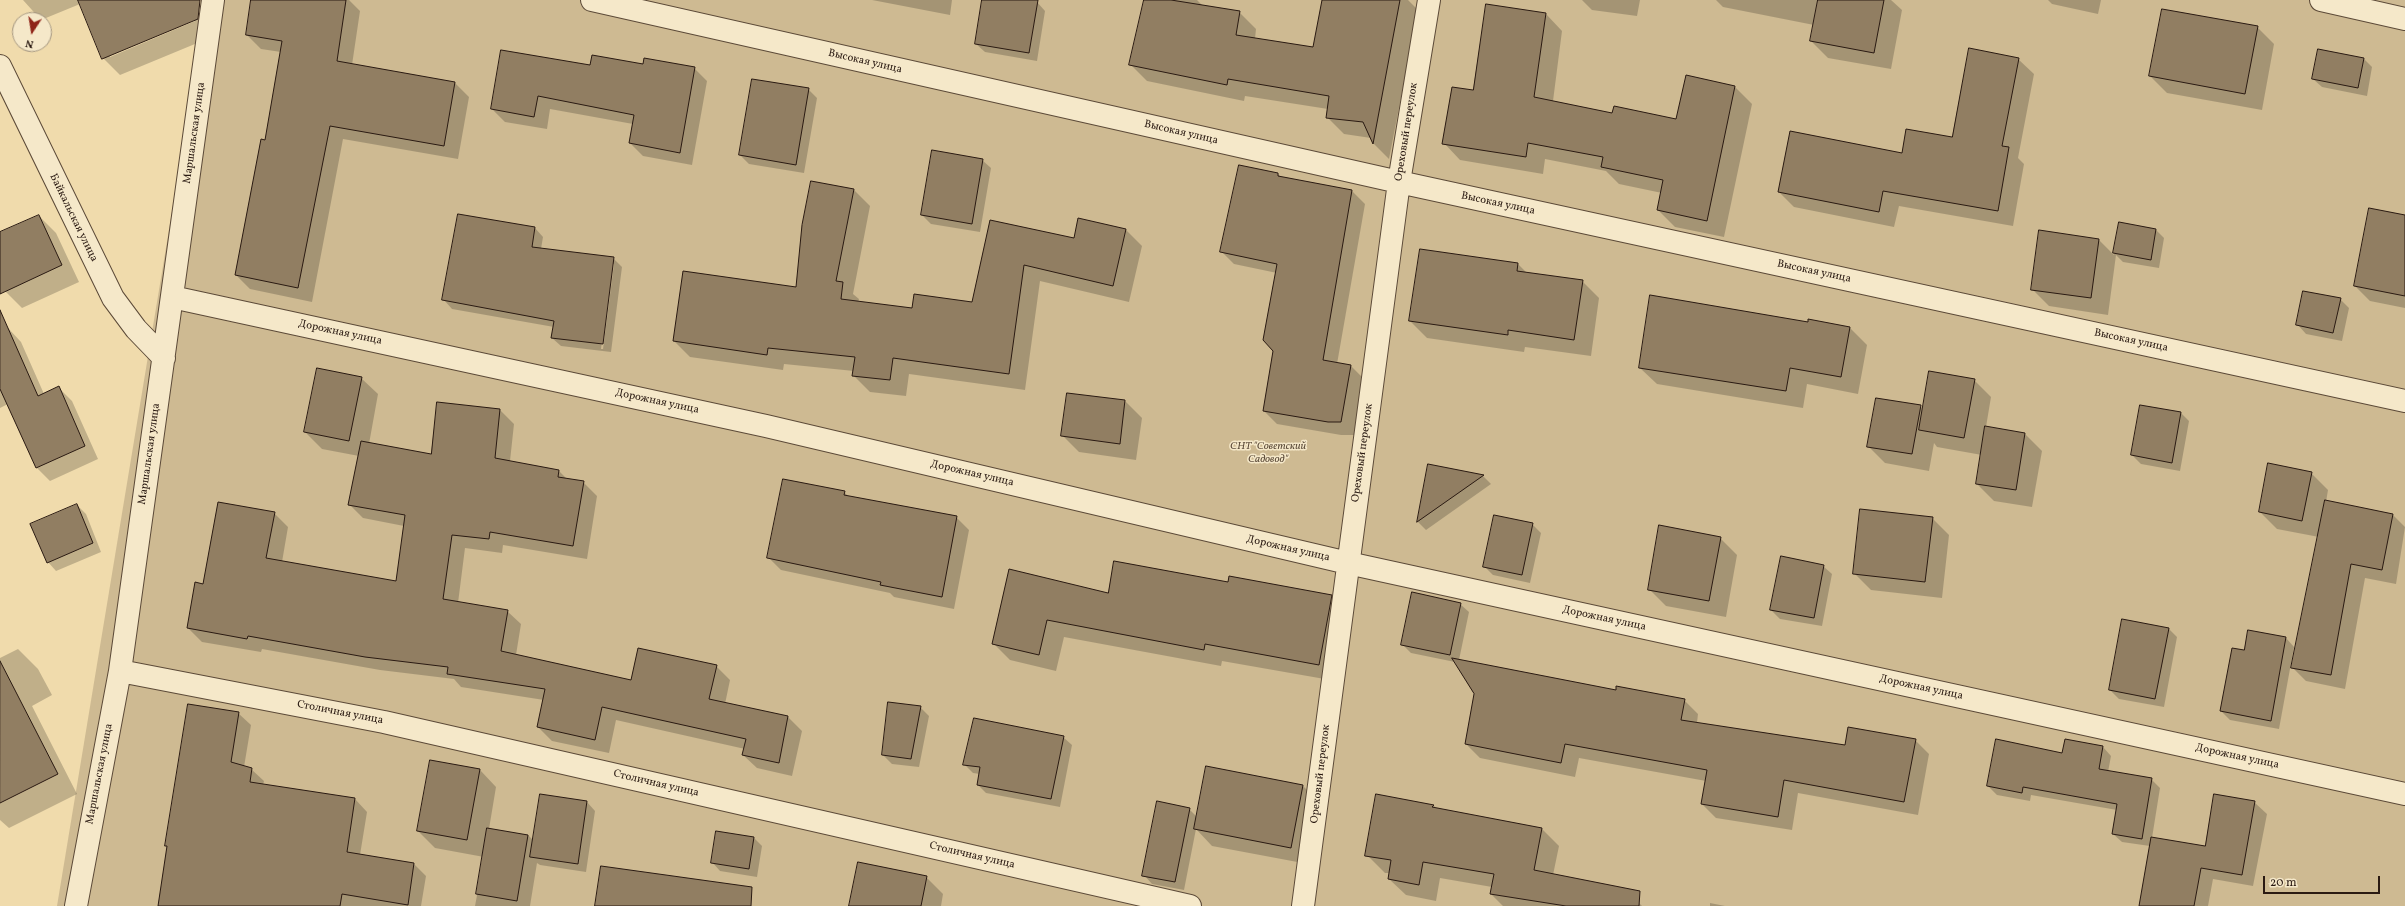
<!DOCTYPE html>
<html>
<head>
<meta charset="utf-8">
<style>
  body { margin:0 }
  #map { position:relative; width:2405px; height:906px; overflow:hidden; background:#f0dbac; font-family:Vollkorn,serif }
  canvas { display:block }
  .north { position:absolute; left:12px; top:12px; width:40px; height:40px; box-sizing:border-box; background:#f5e8c9; border:1px solid #a49680; border-radius:50%; rotate:192deg; font-size:11px; font-weight:700; line-height:16px; text-align:center; color:#2a1a12 }
  .north::after { content:''; display:block; margin:auto; width:14px; height:18px; background:#8f2418; clip-path:polygon(50% 0,100% 100%,50% 72%,0 100%) }
  .scale { position:absolute; left:2263px; top:876px; width:117px; height:18px; box-sizing:border-box; border:2px solid #2a1a12; border-top:0; padding-left:5px; font-size:12px; line-height:14px; white-space:nowrap; color:#2a1a12; -webkit-text-stroke:3px #f5e8c9; paint-order:stroke }
</style>
</head>
<body>
<div id="map">
<canvas width="2405" height="906"></canvas>
<div class="north">N</div>
<div class="scale">20 m</div>
</div>
<script>
const g = document.querySelector('canvas').getContext('2d');
g.lineJoin = 'round';
function fillPath(path, color) {
  g.fillStyle = color;
  g.fill(path, 'evenodd');
}
function strokePath(path, color, width, dash) {
  g.strokeStyle = color;
  g.lineWidth = width;
  g.lineCap = dash ? 'butt' : 'round';
  g.setLineDash(dash || []);
  g.stroke(path);
}
function drawText(font, color, halo, rows, align = 'center') {
  g.font = font + ' Vollkorn,serif';
  g.lineWidth = 3;
  g.setLineDash([]);
  g.textBaseline = 'middle';
  g.strokeStyle = halo;
  g.fillStyle = color;
  for (const [text, x, y, turn = 0] of rows) {
    g.save();
    g.translate(x, y);
    g.rotate((+turn || 0) * Math.PI / 180);
    g.textAlign = isNaN(turn) ? turn : align;
    if (halo) g.strokeText(text, 0, 0);
    g.fillText(text, 0, 0);
    g.restore();
  }
}
fillPath(new Path2D(`
  M 207,0 L 2405,0 L 2405,906 L 57,906 Z`), '#ceba92');
fillPath(new Path2D(`
  M 23,0 L 190,0 L 207,39 L 120,75 L 103,58 L 80,4 L 41,20 ZM 195,19 L 195,21 L 110,57 L 110,55 Z
  M 252,0 L 349,0 L 360,11 L 352,65 L 455,83 L 469,97 L 458,159 L 343,139 L 312,302 L 250,289 L 236,275 L 266,141 L 281,52 L 261,49 L 247,35 Z
  M 872,0 L 952,0 L 950,15 Z
  M 983,0 L 1022,0 L 1037,2 L 1045,11 L 1037,61 L 985,52 L 976,44 Z
  M 1145,0 L 1197,0 L 1202,5 L 1239,12 L 1256,29 L 1255,39 L 1314,48 L 1323,0 L 1408,0 L 1418,10 L 1389,159 L 1373,143 L 1371,138 L 1344,134 L 1327,117 L 1328,109 L 1245,96 L 1244,101 L 1147,81 L 1131,65 Z
  M 1582,0 L 1640,0 L 1637,16 L 1592,10 Z
  M 1716,0 L 1891,0 L 1902,10 L 1891,69 L 1828,58 L 1811,41 L 1814,25 L 1723,7 Z
  M 2048,0 L 2101,0 L 2098,14 L 2052,4 Z
  M 1546,14 L 1562,31 L 1553,101 L 1613,114 L 1677,121 L 1735,87 L 1752,104 L 1724,237 L 1675,227 L 1658,210 L 1662,193 L 1619,184 L 1606,171 L 1545,159 L 1543,174 L 1460,160 L 1444,143 L 1474,92 Z
  M 2257,27 L 2274,44 L 2262,110 L 2167,93 L 2150,76 Z
  M 2018,59 L 2034,74 L 2018,158 L 2024,164 L 2013,226 L 1899,206 L 1894,227 L 1794,207 L 1779,192 L 1953,138 Z
  M 2364,59 L 2372,67 L 2367,96 L 2322,87 L 2313,79 Z
  M 644,65 L 694,68 L 707,81 L 692,165 L 643,156 L 630,143 L 633,124 L 550,109 L 547,129 L 505,122 L 492,109 L 591,66 Z
  M 808,89 L 817,98 L 804,173 L 749,164 L 740,155 Z
  M 982,160 L 991,168 L 980,232 L 931,224 L 922,215 Z
  M 1278,174 L 1281,177 L 1352,191 L 1365,204 L 1337,364 L 1351,366 L 1364,379 L 1354,435 L 1341,435 L 1277,424 L 1264,411 L 1274,351 L 1277,273 L 1234,264 L 1221,251 Z
  M 854,190 L 870,206 L 853,294 L 859,299 L 858,303 L 913,309 L 973,303 L 990,221 L 1075,239 L 1126,230 L 1142,246 L 1129,302 L 1040,281 L 1025,390 L 909,374 L 906,396 L 870,392 L 853,375 L 854,371 L 784,364 L 783,370 L 690,357 L 674,341 L 797,288 Z
  M 39,216 L 56,233 L 79,282 L 22,308 L 5,291 L 0,280 L 0,233 Z
  M 2405,216 L 2405,308 L 2370,301 L 2355,286 Z
  M 2119,223 L 2156,230 L 2164,238 L 2159,268 L 2123,262 L 2116,255 L 2108,315 L 2049,306 L 2032,289 L 2099,240 L 2114,255 Z
  M 535,228 L 543,237 L 541,249 L 613,258 L 622,267 L 611,352 L 561,346 L 552,338 L 554,327 L 452,309 L 444,300 ZM 612,264 L 614,264 L 603,349 L 601,349 Z
  M 1421,250 L 1518,264 L 1527,273 L 1582,281 L 1599,298 L 1591,356 L 1525,347 L 1524,352 L 1427,338 L 1410,321 Z
  M 2340,299 L 2349,308 L 2342,341 L 2306,334 L 2298,325 Z
  M 1809,324 L 1850,328 L 1867,345 L 1858,394 L 1807,384 L 1803,408 L 1657,384 L 1640,368 Z
  M 8,328 L 21,342 L 44,394 L 59,388 L 72,401 L 98,459 L 50,481 L 37,468 L 8,404 L 0,408 L 0,332 Z
  M 361,378 L 378,394 L 369,444 L 432,455 L 438,403 L 500,410 L 514,424 L 510,461 L 559,471 L 568,480 L 583,482 L 597,496 L 587,559 L 503,545 L 502,553 L 465,548 L 458,603 L 507,611 L 521,624 L 516,655 L 632,681 L 716,666 L 730,680 L 725,704 L 788,717 L 802,731 L 792,776 L 757,768 L 743,755 L 745,749 L 616,720 L 609,753 L 552,741 L 538,727 L 544,700 L 461,687 L 454,679 L 380,670 L 262,649 L 261,652 L 202,642 L 188,628 L 204,585 L 274,513 L 288,527 L 282,562 L 397,583 L 404,526 L 363,518 L 350,505 L 359,456 L 322,449 L 305,432 Z
  M 1974,380 L 1991,397 L 1986,427 L 2025,434 L 2042,451 L 2032,507 L 1994,501 L 1977,484 L 1982,455 L 1937,447 L 1934,443 L 1929,471 L 1885,463 L 1868,446 L 1920,406 L 1924,410 Z
  M 1125,401 L 1142,418 L 1136,460 L 1079,452 L 1062,435 Z
  M 2180,412 L 2189,421 L 2180,471 L 2141,464 L 2132,455 Z
  M 1429,465 L 1483,476 L 1491,484 L 1426,530 L 1418,522 Z
  M 2311,473 L 2328,490 L 2326,502 L 2392,514 L 2405,527 L 2396,584 L 2365,578 L 2345,689 L 2306,681 L 2292,667 L 2319,537 L 2277,529 L 2260,512 Z
  M 844,492 L 849,497 L 956,517 L 969,530 L 954,609 L 894,597 L 890,593 L 781,570 L 768,557 Z
  M 77,505 L 86,514 L 101,552 L 56,571 L 48,562 Z
  M 1932,518 L 1949,535 L 1942,598 L 1871,590 L 1854,573 Z
  M 1532,524 L 1541,533 L 1530,583 L 1493,575 L 1484,566 Z
  M 1720,538 L 1737,555 L 1726,617 L 1666,606 L 1649,589 Z
  M 1823,566 L 1832,574 L 1822,626 L 1780,619 L 1771,610 Z
  M 1009,570 L 1109,594 L 1229,583 L 1331,596 L 1348,613 L 1336,681 L 1222,661 L 1221,666 L 1064,637 L 1056,671 L 1010,660 L 993,643 Z
  M 1460,604 L 1469,612 L 1459,660 L 1616,691 L 1684,700 L 1698,714 L 1697,723 L 1846,746 L 1915,740 L 1929,754 L 1918,815 L 1798,793 L 1792,830 L 1716,818 L 1702,804 L 1706,781 L 1579,758 L 1575,777 L 1480,758 L 1466,744 L 1475,694 L 1455,662 L 1411,653 L 1402,644 Z
  M 2168,628 L 2177,637 L 2164,707 L 2119,699 L 2110,690 Z
  M 2286,638 L 2294,647 L 2279,729 L 2230,720 L 2221,711 L 2245,651 Z
  M 18,649 L 38,669 L 52,695 L 32,706 L 77,794 L 9,828 L 0,820 L 0,658 Z
  M 920,707 L 929,716 L 919,767 L 892,764 L 883,755 Z
  M 238,713 L 251,725 L 244,767 L 251,769 L 264,781 L 263,785 L 355,799 L 367,812 L 360,855 L 414,864 L 426,876 L 421,906 L 159,906 L 168,847 L 166,845 Z
  M 1063,737 L 1072,745 L 1060,807 L 986,793 L 978,785 L 980,774 L 973,773 L 965,765 Z
  M 2066,740 L 2103,747 L 2111,756 L 2108,772 L 2151,779 L 2160,788 L 2152,838 L 2206,847 L 2254,802 L 2267,814 L 2253,886 L 2213,879 L 2208,906 L 2140,906 L 2150,846 L 2122,842 L 2113,834 L 2117,810 L 2031,795 L 2030,801 L 1997,795 L 1988,786 L 2063,754 Z
  M 1207,767 L 1303,786 L 1320,803 L 1308,864 L 1212,846 L 1196,829 L 1184,890 L 1152,884 L 1144,875 L 1189,809 L 1197,817 Z
  M 480,770 L 496,787 L 489,829 L 528,835 L 534,841 L 587,802 L 595,811 L 586,872 L 540,865 L 537,863 L 530,906 L 475,906 L 484,857 L 435,848 L 418,831 Z
  M 1377,795 L 1434,806 L 1437,809 L 1542,829 L 1559,846 L 1553,875 L 1625,889 L 1642,906 L 1503,906 L 1491,894 L 1492,887 L 1440,878 L 1436,901 L 1406,895 L 1389,879 L 1390,873 L 1385,873 L 1368,856 Z
  M 754,838 L 762,846 L 757,877 L 720,871 L 712,862 Z
  M 926,877 L 943,894 L 941,906 L 850,906 Z
  M 1710,903 L 1725,906 L 1710,906 Z`), '#0003');
const building = new Path2D(`
  M 78,0 L 200,0 L 198,19 L 102,59 Z
  M 251,0 L 346,0 L 337,61 L 455,82 L 444,146 L 330,126 L 298,288 L 235,275 L 261,139 L 265,140 L 282,41 L 246,35 Z
  M 982,0 L 1038,0 L 1029,53 L 975,44 Z
  M 1144,0 L 1171,0 L 1240,11 L 1236,35 L 1313,47 L 1322,0 L 1400,0 L 1373,144 L 1363,122 L 1326,118 L 1329,96 L 1228,79 L 1227,85 L 1129,65 Z
  M 1818,0 L 1884,0 L 1874,53 L 1810,41 Z
  M 1486,4 L 1546,13 L 1534,97 L 1612,113 L 1614,106 L 1676,119 L 1686,75 L 1735,86 L 1707,221 L 1657,210 L 1663,180 L 1601,167 L 1603,157 L 1528,143 L 1526,157 L 1442,144 L 1452,87 L 1473,90 Z
  M 2162,9 L 2258,26 L 2245,94 L 2149,76 Z
  M 1969,48 L 2019,58 L 2002,146 L 2009,147 L 1998,211 L 1883,191 L 1879,212 L 1778,192 L 1790,131 L 1902,153 L 1906,129 L 1952,137 Z
  M 2318,49 L 2364,58 L 2358,88 L 2312,79 Z
  M 501,50 L 590,65 L 592,55 L 643,64 L 644,58 L 695,67 L 680,153 L 629,143 L 634,115 L 538,96 L 534,117 L 491,109 Z
  M 752,79 L 809,88 L 796,165 L 739,155 Z
  M 932,150 L 983,159 L 972,224 L 921,215 Z
  M 1239,165 L 1278,173 L 1278,176 L 1352,190 L 1323,360 L 1351,365 L 1341,422 L 1328,422 L 1263,411 L 1273,351 L 1263,340 L 1277,264 L 1220,252 Z
  M 811,181 L 854,189 L 836,281 L 843,282 L 841,299 L 912,308 L 914,294 L 972,302 L 990,220 L 1074,238 L 1078,218 L 1126,229 L 1113,286 L 1024,265 L 1009,374 L 893,358 L 890,380 L 852,376 L 855,357 L 768,348 L 767,355 L 673,341 L 683,271 L 796,287 L 802,225 Z
  M 2369,208 L 2405,215 L 2405,296 L 2354,286 Z
  M 458,214 L 535,227 L 532,247 L 614,257 L 603,344 L 551,338 L 554,321 L 442,300 Z
  M 39,215 L 62,265 L 0,294 L 0,232 Z
  M 2119,222 L 2156,229 L 2151,260 L 2113,253 Z
  M 2039,230 L 2099,239 L 2091,298 L 2031,290 Z
  M 1420,249 L 1518,263 L 1517,271 L 1583,280 L 1574,340 L 1508,330 L 1508,335 L 1409,321 Z
  M 2303,291 L 2341,298 L 2333,333 L 2296,325 Z
  M 1650,295 L 1808,322 L 1808,319 L 1850,327 L 1841,377 L 1790,368 L 1786,391 L 1639,368 Z
  M 0,310 L 38,396 L 59,386 L 85,446 L 36,468 L 0,389 Z
  M 317,368 L 362,377 L 349,441 L 304,432 Z
  M 1929,371 L 1975,379 L 1964,438 L 1919,430 Z
  M 1067,393 L 1125,400 L 1120,444 L 1061,436 Z
  M 1876,398 L 1921,405 L 1912,454 L 1867,447 Z
  M 437,402 L 500,409 L 495,458 L 559,470 L 558,477 L 584,481 L 573,546 L 490,532 L 489,539 L 452,535 L 443,599 L 508,610 L 501,651 L 631,680 L 638,648 L 717,665 L 709,699 L 788,716 L 779,763 L 742,755 L 746,739 L 602,707 L 595,740 L 537,727 L 545,689 L 447,674 L 448,667 L 365,657 L 248,636 L 247,639 L 187,628 L 195,582 L 203,584 L 218,502 L 275,512 L 266,558 L 396,581 L 405,515 L 348,505 L 361,441 L 431,454 Z
  M 2140,405 L 2181,412 L 2172,463 L 2131,455 Z
  M 1985,426 L 2025,433 L 2016,490 L 1976,484 Z
  M 2268,463 L 2312,472 L 2302,521 L 2259,512 Z
  M 1428,464 L 1484,475 L 1417,522 Z
  M 783,479 L 845,491 L 844,495 L 957,516 L 942,597 L 880,585 L 881,582 L 767,558 Z
  M 2325,500 L 2393,514 L 2382,570 L 2351,564 L 2331,675 L 2291,668 Z
  M 77,504 L 93,543 L 47,563 L 30,524 Z
  M 1860,509 L 1933,517 L 1925,582 L 1853,574 Z
  M 1494,515 L 1533,523 L 1522,575 L 1483,567 Z
  M 1659,525 L 1721,537 L 1709,601 L 1648,590 Z
  M 1781,556 L 1824,565 L 1814,618 L 1770,610 Z
  M 1114,561 L 1228,582 L 1229,576 L 1332,595 L 1319,665 L 1205,644 L 1204,650 L 1047,620 L 1039,655 L 992,644 L 1009,569 L 1108,593 Z
  M 1412,592 L 1461,603 L 1450,655 L 1401,645 Z
  M 2122,619 L 2169,628 L 2155,699 L 2109,690 Z
  M 2248,630 L 2286,637 L 2271,721 L 2220,711 L 2232,648 L 2244,650 Z
  M 1452,658 L 1616,690 L 1616,686 L 1685,699 L 1681,720 L 1845,745 L 1848,727 L 1916,739 L 1904,802 L 1784,780 L 1778,817 L 1701,804 L 1707,770 L 1565,744 L 1561,763 L 1465,744 L 1474,694 Z
  M 0,661 L 58,774 L 0,803 Z
  M 888,702 L 921,706 L 911,759 L 882,755 Z
  M 188,704 L 239,712 L 231,762 L 252,768 L 250,782 L 355,798 L 347,852 L 414,863 L 408,905 L 342,894 L 340,906 L 158,906 L 167,846 L 165,846 Z
  M 974,718 L 1064,736 L 1051,799 L 977,785 L 980,767 L 963,765 Z
  M 1996,739 L 2062,753 L 2065,739 L 2103,746 L 2099,769 L 2152,778 L 2142,839 L 2112,834 L 2117,804 L 2023,787 L 2022,793 L 1987,786 Z
  M 430,760 L 480,769 L 467,840 L 417,831 Z
  M 1206,766 L 1303,785 L 1291,848 L 1194,829 Z
  M 540,794 L 587,801 L 578,864 L 530,857 Z
  M 1376,794 L 1434,805 L 1432,807 L 1542,828 L 1534,870 L 1640,891 L 1639,906 L 1566,906 L 1490,894 L 1494,874 L 1423,862 L 1419,885 L 1388,879 L 1391,860 L 1365,856 Z
  M 2214,794 L 2255,801 L 2242,875 L 2201,868 L 2194,906 L 2139,906 L 2151,837 L 2205,846 Z
  M 1157,801 L 1190,808 L 1175,882 L 1142,876 Z
  M 487,828 L 528,835 L 517,901 L 476,894 Z
  M 716,831 L 754,837 L 749,869 L 711,863 Z
  M 858,862 L 927,876 L 921,906 L 849,906 Z
  M 601,866 L 752,887 L 751,906 L 595,906 Z`);
fillPath(building, '#917e62');
strokePath(building, '#2a1a12', 1);
const minor = new Path2D(`
  M 592,0 L 1399,182 L 2405,401
  M 2321,0 L 2405,19
  M 0,66 L 113,298 L 136,329 L 164,358
  M 172,297 L 766,426 L 1348,563 L 2405,794
  M 120,671 L 384,722 L 1190,906
  M 76,906 L 120,671 L 213,0
  M 1303,906 L 1399,182 L 1429,0`);
strokePath(minor, '#5c4a38', 24);
strokePath(minor, '#f5e8c9', 22);
drawText('11px', '#2a1a12', '#f5e8c9', [
  ["Высокая улица",865,62,13],
  ["Ореховый переулок",1407,132,-81],
  ["Маршальская улица",195,133,-82],
  ["Высокая улица",1181,133,13],
  ["Высокая улица",1498,204,12],
  ["Байкальская улица",73,218,64],
  ["Высокая улица",1814,272,12],
  ["Дорожная улица",340,333,12],
  ["Высокая улица",2131,341,12],
  ["Дорожная улица",657,402,12],
  ["Ореховый переулок",1363,453,-82],
  ["Маршальская улица",150,454,-82],
  ["Дорожная улица",972,474,13],
  ["Дорожная улица",1288,549,13],
  ["Дорожная улица",1604,619,12],
  ["Дорожная улица",1921,688,12],
  ["Столичная улица",340,713,11],
  ["Дорожная улица",2237,757,12],
  ["Маршальская улица",100,774,-79],
  ["Ореховый переулок",1321,774,-83],
  ["Столичная улица",656,784,13],
  ["Столичная улица",972,856,13]
]);
drawText('italic 11px', '#5b4a38', '#f5e8c9', [
  ["СНТ \"Советский",1268,447],
  ["Садовод\"",1268,460]
]);
</script>
</body>
</html>
